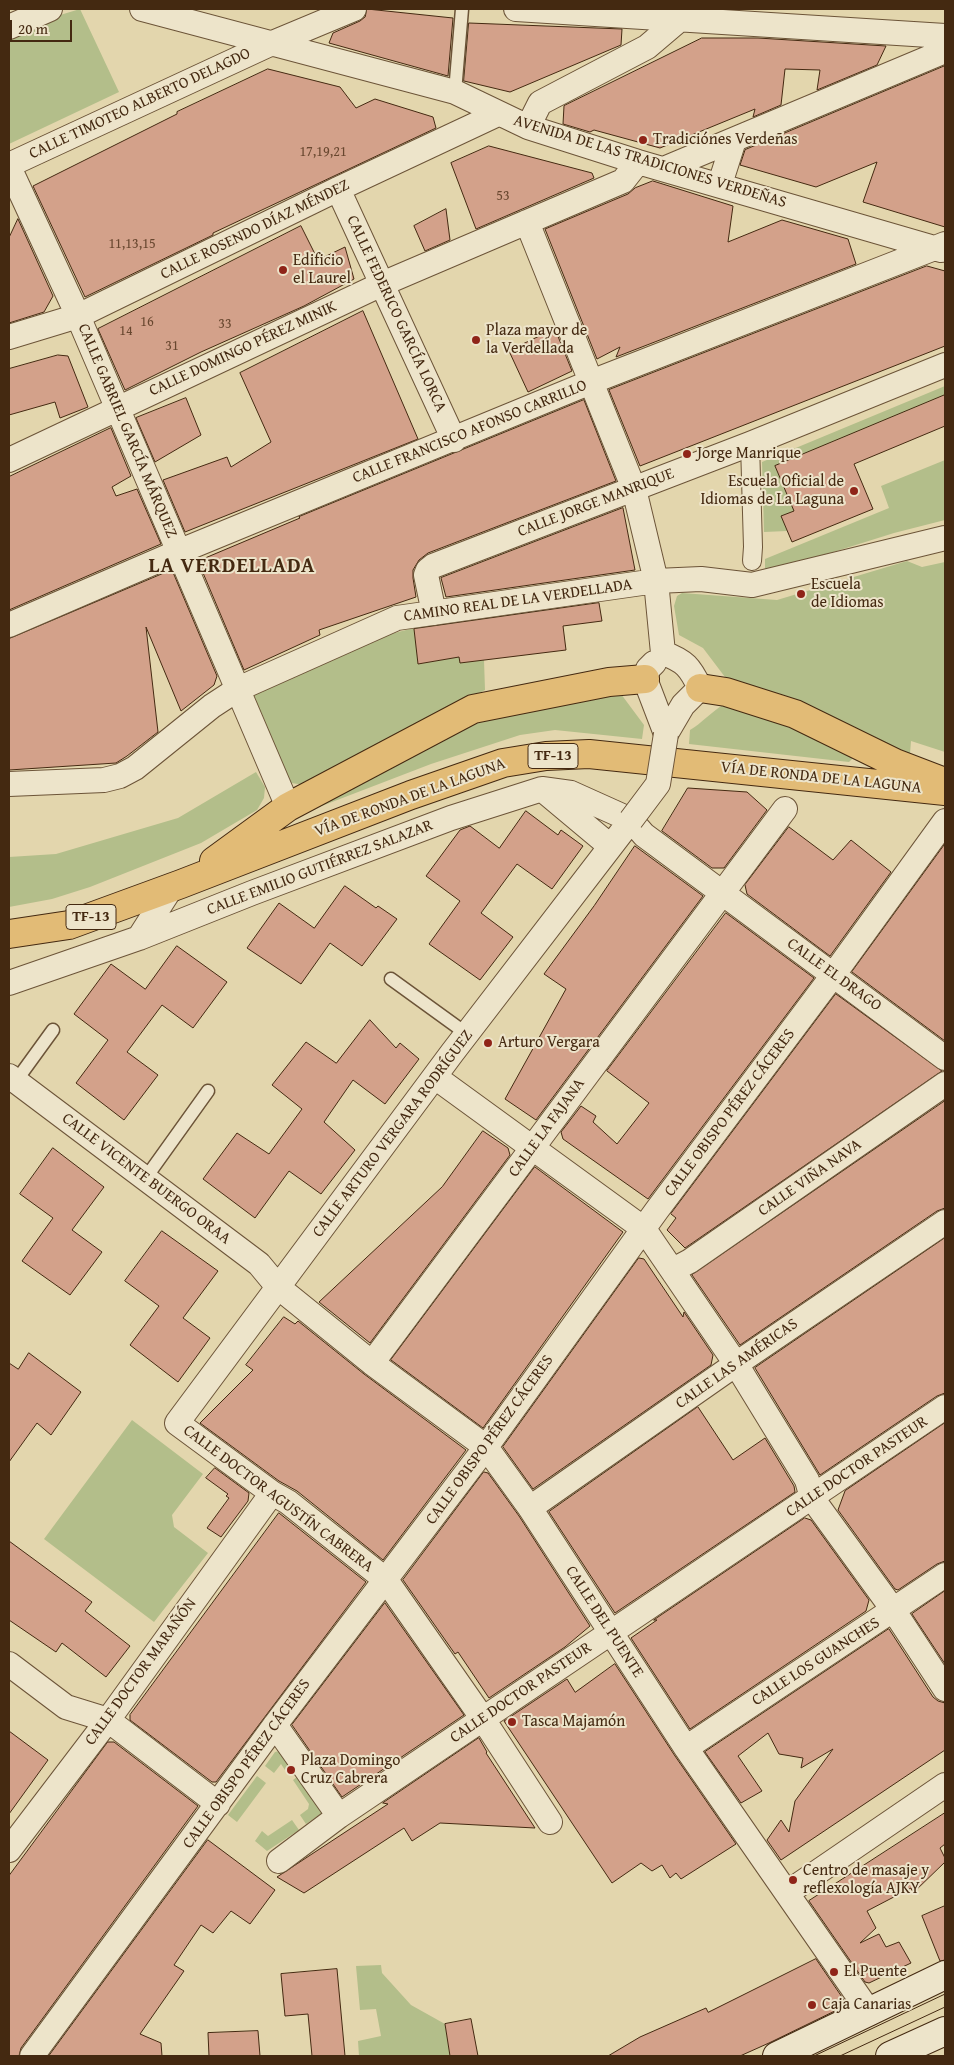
<!DOCTYPE html>
<html>
<head>
<meta charset="utf-8">
<style>
  body { margin:0 }
  #map { position:relative; width:954px; height:2065px; overflow:hidden; background:#e3d6ad; font-family:"Gentium Book Plus",serif }
  canvas { display:block }
  .frame { position:absolute; inset:0; border:10px solid #442911; pointer-events:none }
  .scale { position:absolute; left:10px; top:20px; width:62px; height:22px; box-sizing:border-box; border:2px solid #442911; border-top:0; padding-left:6px; font-size:15px; line-height:18px; white-space:nowrap; color:#442911; -webkit-text-stroke:4px #ede4ca; paint-order:stroke }
</style>
</head>
<body>
<div id="map">
<canvas width="954" height="2065"></canvas>
<div class="frame"></div>
<div class="scale">20 m</div>
</div>
<script>
const g = document.querySelector('canvas').getContext('2d');
g.lineJoin = 'round';
function fillPath(path, color) {
  g.fillStyle = color;
  g.fill(path, 'evenodd');
}
function strokePath(path, color, width, dash) {
  g.strokeStyle = color;
  g.lineWidth = width;
  g.lineCap = dash ? 'butt' : 'round';
  g.setLineDash(dash || []);
  g.stroke(path);
}
function drawText(font, color, halo, rows, align = 'center') {
  g.font = font + ' "Gentium Book Plus",serif';
  g.lineWidth = 4;
  g.setLineDash([]);
  g.textBaseline = 'middle';
  g.strokeStyle = halo;
  g.fillStyle = color;
  for (const [text, x, y, turn = 0] of rows) {
    g.save();
    g.translate(x, y);
    g.rotate((+turn || 0) * Math.PI / 180);
    g.textAlign = isNaN(turn) ? turn : align;
    if (halo) g.strokeText(text, 0, 0);
    g.fillText(text, 0, 0);
    g.restore();
  }
}
fillPath(new Path2D(`
  M 80,9 L 119,92 L 9,144 L 9,37 L 47,19 Z
  M 945,386 L 945,395 L 775,466 L 794,511 L 782,516 L 787,531 L 764,532 L 762,462 Z
  M 945,460 L 945,520 L 894,533 L 773,571 L 765,569 L 765,559 L 889,508 L 881,486 Z
  M 907,561 L 922,567 L 945,562 L 945,752 L 911,741 L 910,754 L 838,721 L 728,681 L 703,648 L 679,635 L 674,606 L 677,596 L 682,593 L 777,600 Z
  M 414,628 L 418,664 L 459,657 L 461,663 L 484,660 L 485,690 L 316,780 L 305,785 L 291,783 L 253,693 L 367,640 Z
  M 621,694 L 644,725 L 642,739 L 555,730 L 520,735 L 431,764 L 319,807 L 320,800 L 474,721 L 532,707 Z
  M 723,705 L 741,706 L 857,754 L 849,762 L 689,744 L 690,730 C 702,723 711,712 723,705 Z
  M 256,772 L 265,787 L 264,798 L 257,810 L 201,843 L 90,887 L 52,899 L 9,907 L 9,857 L 56,854 L 178,818 Z
  M 132,1420 L 203,1474 L 172,1515 L 174,1527 L 208,1553 L 154,1622 L 44,1539 Z
  M 279,1751 L 297,1766 L 287,1773 L 281,1764 L 274,1773 L 265,1766 L 275,1752 Z
  M 302,1773 L 324,1810 L 322,1813 L 306,1824 L 300,1815 L 308,1809 L 309,1804 L 293,1780 Z
  M 257,1776 L 266,1783 L 237,1822 L 228,1815 Z
  M 292,1820 L 299,1830 L 267,1851 L 255,1841 L 262,1831 L 268,1836 Z
  M 381,1965 L 382,1973 L 411,2005 L 445,2024 L 450,2056 L 345,2056 L 359,2056 L 358,2041 L 381,2036 L 376,2009 L 360,2010 L 356,1966 Z`), '#b3be8a');
const building = new Path2D(`
  M 367,9 L 453,18 L 448,76 L 329,43 L 333,33 L 360,21 L 365,17 Z
  M 469,23 L 622,29 L 621,45 L 510,92 L 464,81 Z
  M 702,38 L 758,38 L 886,46 L 877,65 L 817,90 L 820,70 L 785,69 L 781,105 L 753,117 L 755,109 L 660,148 L 594,130 L 590,132 L 563,124 L 564,106 Z
  M 945,66 L 945,227 L 863,202 L 877,162 L 816,187 L 740,165 L 745,150 Z
  M 268,69 L 340,87 L 356,108 L 375,99 L 433,117 L 436,128 L 213,233 L 213,235 L 85,297 L 33,186 L 177,114 L 177,112 Z
  M 489,146 L 592,173 L 594,178 L 476,229 L 451,163 Z
  M 653,181 L 733,206 L 728,242 L 782,220 L 848,239 L 856,264 L 616,357 L 620,347 L 597,359 L 545,229 L 628,194 L 635,188 Z
  M 446,209 L 450,240 L 425,251 L 414,226 Z
  M 18,219 L 53,296 L 44,312 L 9,323 L 9,238 Z
  M 301,226 L 318,260 L 345,247 L 354,279 L 304,306 L 201,352 L 125,390 L 98,329 Z
  M 927,266 L 945,271 L 945,346 L 640,466 L 609,390 Z
  M 363,311 L 418,439 L 185,532 L 163,480 L 227,457 L 231,467 L 271,442 L 240,373 Z
  M 555,329 L 572,371 L 528,392 L 509,351 Z
  M 58,355 L 68,356 L 88,407 L 60,418 L 55,402 L 9,415 L 9,369 Z
  M 945,395 L 945,426 L 854,464 L 873,509 L 792,542 L 781,516 L 794,511 L 775,466 Z
  M 186,398 L 201,435 L 155,462 L 136,418 Z
  M 584,400 L 616,481 L 428,553 L 419,560 L 413,570 L 413,578 L 416,597 L 319,630 L 320,635 L 244,670 L 198,561 L 300,518 L 299,517 Z
  M 111,428 L 131,476 L 112,487 L 116,496 L 137,489 L 161,544 L 9,610 L 9,477 Z
  M 623,508 L 635,570 L 446,597 L 441,578 Z
  M 172,570 L 217,676 L 214,685 L 181,711 L 146,627 L 158,732 L 127,756 L 116,763 L 9,770 L 9,639 Z
  M 599,603 L 602,621 L 563,626 L 566,650 L 460,663 L 459,657 L 418,664 L 414,629 Z
  M 688,788 L 747,792 L 767,810 L 724,868 L 712,868 L 662,831 Z
  M 526,811 L 558,835 L 561,830 L 583,846 L 552,889 L 517,864 L 481,913 L 513,937 L 480,980 L 429,944 L 460,901 L 426,876 L 460,830 L 470,826 L 499,848 Z
  M 789,827 L 833,860 L 851,840 L 891,872 L 830,956 L 747,894 L 745,885 Z
  M 945,844 L 945,1041 L 852,972 Z
  M 635,846 L 703,896 L 536,1120 L 505,1099 L 566,989 L 544,974 L 594,906 Z
  M 345,886 L 376,908 L 378,906 L 397,919 L 362,966 L 330,943 L 301,984 L 247,948 L 279,903 L 314,928 Z
  M 726,913 L 814,978 L 648,1199 L 563,1139 L 561,1132 L 581,1106 L 596,1116 L 593,1122 L 617,1144 L 649,1103 L 607,1071 Z
  M 177,946 L 227,982 L 193,1028 L 162,1005 L 127,1052 L 158,1075 L 124,1120 L 76,1083 L 108,1040 L 74,1014 L 111,964 L 145,989 Z
  M 836,994 L 942,1071 L 685,1248 L 667,1230 L 676,1218 L 671,1214 Z
  M 370,1020 L 396,1048 L 400,1043 L 419,1059 L 385,1104 L 353,1080 L 324,1122 L 355,1150 L 321,1194 L 289,1171 L 255,1218 L 203,1179 L 237,1133 L 269,1154 L 302,1109 L 272,1085 L 306,1042 L 336,1063 Z
  M 945,1101 L 945,1208 L 937,1211 L 740,1345 L 692,1275 Z
  M 483,1131 L 508,1148 L 510,1155 L 370,1343 L 319,1302 L 442,1187 Z
  M 53,1148 L 104,1187 L 72,1230 L 102,1252 L 70,1295 L 22,1261 L 53,1218 L 20,1194 Z
  M 535,1167 L 623,1232 L 483,1428 L 391,1360 Z
  M 162,1231 L 218,1271 L 183,1318 L 210,1338 L 178,1382 L 130,1345 L 159,1306 L 125,1281 Z
  M 945,1238 L 945,1393 L 937,1396 L 820,1475 L 755,1368 Z
  M 639,1258 L 644,1259 L 683,1317 L 684,1312 L 713,1355 L 711,1365 L 533,1489 L 503,1447 Z
  M 284,1317 L 295,1324 L 298,1321 L 364,1374 L 466,1450 L 383,1560 L 297,1491 L 279,1481 L 200,1423 L 253,1370 L 246,1365 Z
  M 29,1353 L 81,1392 L 51,1435 L 37,1423 L 9,1462 L 9,1363 L 18,1369 Z
  M 698,1407 L 733,1460 L 765,1438 L 794,1486 L 795,1492 L 615,1613 L 549,1512 Z
  M 945,1423 L 945,1561 L 937,1564 L 898,1590 L 895,1589 L 838,1510 L 845,1491 Z
  M 215,1468 L 249,1493 L 248,1501 L 221,1537 L 207,1528 L 229,1498 L 226,1496 L 228,1494 L 206,1478 Z
  M 484,1472 L 488,1473 L 519,1516 L 590,1626 L 565,1647 L 489,1698 L 458,1652 L 455,1654 L 403,1580 Z
  M 279,1513 L 366,1582 L 216,1782 L 212,1782 L 130,1720 L 130,1715 Z
  M 805,1518 L 811,1520 L 869,1600 L 866,1611 L 690,1729 L 631,1638 L 657,1620 L 654,1620 Z
  M 9,1541 L 92,1602 L 85,1611 L 130,1646 L 106,1677 L 62,1643 L 56,1652 L 9,1620 Z
  M 945,1591 L 945,1664 L 912,1614 Z
  M 385,1603 L 464,1715 L 342,1797 L 292,1725 Z
  M 889,1629 L 933,1697 L 938,1701 L 945,1703 L 945,1750 L 781,1860 L 767,1840 L 781,1820 L 789,1832 L 795,1801 L 833,1749 L 801,1768 L 803,1758 L 779,1754 L 768,1733 L 738,1756 L 762,1791 L 741,1803 L 705,1752 Z
  M 615,1664 L 675,1756 L 736,1844 L 681,1879 L 676,1873 L 670,1878 L 662,1865 L 652,1871 L 641,1863 L 612,1883 L 504,1721 L 567,1679 L 575,1692 Z
  M 9,1731 L 48,1760 L 9,1814 Z
  M 479,1738 L 487,1752 L 486,1753 L 535,1828 L 440,1823 L 412,1841 L 404,1828 L 304,1893 L 277,1877 L 388,1804 L 383,1803 Z
  M 108,1742 L 114,1742 L 198,1806 L 21,2048 L 19,2056 L 9,2056 L 9,1876 Z
  M 945,1813 L 945,1844 L 940,1848 L 945,1858 L 945,1862 L 913,1893 L 911,1888 L 867,1911 L 876,1928 L 860,1943 L 879,1934 L 886,1947 L 899,1942 L 911,1963 L 869,1983 L 865,1982 L 809,1901 Z
  M 208,1840 L 275,1890 L 250,1924 L 231,1911 L 213,1933 L 201,1925 L 174,1965 L 184,1971 L 140,2034 L 161,2043 L 162,2056 L 49,2056 Z
  M 945,1906 L 945,1960 L 940,1961 L 922,1916 Z
  M 816,1959 L 844,2000 L 843,2007 L 769,2043 L 740,2056 L 608,2056 L 640,2037 L 706,2008 L 708,2012 Z
  M 337,1969 L 345,2056 L 312,2056 L 308,2014 L 285,2016 L 281,1974 Z
  M 471,2019 L 478,2056 L 450,2056 L 445,2024 Z
  M 258,2031 L 260,2056 L 209,2056 L 208,2033 Z`);
fillPath(building, '#d3a18a');
strokePath(building, '#442911', 1);
const service = new Path2D(`
  M 455,92 L 462,9
  M 391,979 L 467,1034
  M 16,1081 L 53,1030
  M 145,1179 L 208,1091`);
const pedestrian = new Path2D(`
  M 750,444 L 753,547 L 752,561`);
const minor = new Path2D(`
  M 142,9 L 455,92 L 528,127 L 638,162 L 941,250
  M 516,9 L 945,36
  M 9,27 L 50,9
  M 528,127 L 540,103 L 647,47 L 680,19
  M 9,165 L 270,44 L 354,9
  M 9,167 L 78,316 L 288,807
  M 666,168 L 945,51
  M 720,184 L 734,140
  M 338,189 L 454,440
  M 527,222 L 634,489 L 656,581 L 663,653
  M 9,337 L 78,316 L 338,189 L 498,114
  M 9,460 L 382,284 L 623,181 L 638,162
  M 434,613 L 426,575 L 428,570 L 433,566 L 750,444 L 945,365
  M 9,625 L 178,552 L 591,382 L 945,244
  M 663,653 C 685,661 690,667 700,688 L 683,705 L 666,734
  M 654,663 L 648,669 L 645,679 L 666,734
  M 9,784 L 104,780 L 120,776 L 135,768 L 212,706 L 238,689 L 397,618 L 656,581 L 701,579 L 752,585 L 945,538
  M 543,790 L 610,846
  M 139,938 L 171,888
  M 9,983 L 139,938 L 252,893 L 451,818 L 542,789 L 571,793 L 631,820 L 644,835 L 945,1058
  M 9,1076 L 259,1264 L 278,1287 L 372,1363 L 486,1447 L 530,1508 L 686,1748 L 870,2013
  M 435,1077 L 644,1229 L 736,1364 L 807,1480 L 812,1498 L 894,1611 L 945,1689
  M 673,1270 L 690,1261 L 945,1084
  M 372,1363 L 785,809
  M 530,1508 L 736,1364 L 945,1222
  M 9,1664 L 66,1707 L 108,1720 L 218,1804
  M 275,1725 L 339,1816 L 945,1407
  M 686,1748 L 945,1575
  M 550,1822 L 483,1719 L 386,1580 L 288,1502 L 272,1493 L 177,1423 L 452,1053 L 631,820
  M 9,1850 L 108,1720 L 272,1493
  M 279,1861 L 339,1816
  M 787,1893 L 945,1785
  M 32,2056 L 275,1725 L 486,1447 L 657,1210 L 834,974 L 945,821`);
const secondary = new Path2D(`
  M 777,2056 L 945,1975
  M 890,2056 L 945,2031`);
const primary = new Path2D(`
  M 700,688 L 726,692 L 795,714 L 895,763 L 942,781
  M 214,861 L 288,807 L 473,709 L 609,682 L 645,679
  M 9,934 L 69,925 L 181,884 L 411,795 L 503,763 L 546,756 L 589,754 L 945,791`);
strokePath(service, '#6c5438', 15);
strokePath(pedestrian, '#6c5438', 20);
strokePath(minor, '#6c5438', 26);
strokePath(secondary, '#442911', 30);
strokePath(primary, '#442911', 30);
strokePath(service, '#ede4ca', 12);
strokePath(pedestrian, '#ede4ca', 18);
strokePath(minor, '#ede4ca', 24);
strokePath(secondary, '#ede4ca', 28);
strokePath(primary, '#e2bb76', 28);
strokePath(new Path2D(`
  M 814,2056 L 945,1994
  M 840,2056 L 945,2007`), '#442911', 1);
const minorBridge = new Path2D(`
  M 631,820 L 658,784 L 666,734`);
strokePath(minorBridge, '#6c5438', 26, []);
strokePath(minorBridge, '#ede4ca', 24);
for (const [x, y, r, color] of [
  [643,140,5,"#8f2418"],
  [283,270,5,"#8f2418"],
  [476,340,5,"#8f2418"],
  [687,454,5,"#8f2418"],
  [854,491,5,"#8f2418"],
  [801,594,5,"#8f2418"],
  [488,1043,5,"#8f2418"],
  [512,1722,5,"#8f2418"],
  [291,1770,5,"#8f2418"],
  [793,1880,5,"#8f2418"],
  [834,1972,5,"#8f2418"],
  [812,2005,5,"#8f2418"]
]) {
  const dot = new Path2D();
  dot.arc(x, y, r, 0, 2 * Math.PI);
  g.fillStyle = color;
  g.fill(dot);
  strokePath(dot, '#ede4ca', 2);
}
drawText('14px', '#68472f', null, [
  ["17,19,21",323,152],
  ["53",503,196],
  ["11,13,15",132,244],
  ["16",147,322],
  ["33",225,324],
  ["14",126,331],
  ["31",172,346]
]);
for (const [x, y, w] of [
  [553,756,50],
  [91,917,50]
]) {
  const box = new Path2D();
  box.roundRect(x - w / 2, y - 12.5, w, 25, 4);
  g.fillStyle = '#ede4ca';
  g.fill(box);
  strokePath(box, '#442911', 1);
}
drawText('bold 15px', '#442911', null, [
  ["TF-13",553,756],
  ["TF-13",91,917]
]);
drawText('16px', '#442911', '#ede4ca', [
  ["CALLE TIMOTEO ALBERTO DELAGDO",140,104,-25],
  ["AVENIDA DE LAS TRADICIONES VERDEÑAS",650,162,17],
  ["CALLE ROSENDO DÍAZ MÉNDEZ",255,230,-26],
  ["CALLE FEDERICO GARCÍA LORCA",396,314,65],
  ["CALLE DOMINGO PÉREZ MINIK",243,349,-25],
  ["CALLE GABRIEL GARCÍA MÁRQUEZ",127,431,67],
  ["CALLE FRANCISCO AFONSO CARRILLO",470,432,-22],
  ["CALLE JORGE MANRIQUE",596,503,-21],
  ["CAMINO REAL DE LA VERDELLADA",518,601,-8],
  ["VÍA DE RONDA DE LA LAGUNA",821,778,6],
  ["VÍA DE RONDA DE LA LAGUNA",410,798,-20],
  ["CALLE EMILIO GUTIÉRREZ SALAZAR",320,868,-21],
  ["CALLE EL DRAGO",834,975,36],
  ["CALLE OBISPO PÉREZ CÁCERES",730,1113,-53],
  ["CALLE LA FAJANA",547,1128,-54],
  ["CALLE ARTURO VERGARA RODRÍGUEZ",393,1134,-53],
  ["CALLE VIÑA NAVA",810,1178,-35],
  ["CALLE VICENTE BUERGO ORAA",146,1179,37],
  ["CALLE LAS AMÉRICAS",737,1364,-35],
  ["CALLE OBISPO PÉREZ CÁCERES",490,1440,-54],
  ["CALLE DOCTOR PASTEUR",857,1467,-34],
  ["CALLE DOCTOR AGUSTÍN CABRERA",278,1499,37],
  ["CALLE DEL PUENTE",604,1622,57],
  ["CALLE LOS GUANCHES",816,1662,-33],
  ["CALLE DOCTOR MARAÑÓN",141,1672,-54],
  ["CALLE DOCTOR PASTEUR",521,1693,-34],
  ["CALLE OBISPO PÉREZ CÁCERES",247,1764,-54]
]);
drawText('16px', '#442911', '#ede4ca', [
  ["Tradiciónes Verdeñas",653,140],
  ["Edificio",293,261],
  ["el Laurel",293,279],
  ["Plaza mayor de",486,331],
  ["la Verdellada",486,349],
  ["Jorge Manrique",697,454],
  ["Escuela Oficial de",844,482,"right"],
  ["Idiomas de La Laguna",844,500,"right"],
  ["Escuela",811,585],
  ["de Idiomas",811,603],
  ["Arturo Vergara",498,1043],
  ["Tasca Majamón",522,1722],
  ["Plaza Domingo",301,1761],
  ["Cruz Cabrera",301,1779],
  ["Centro de masaje y",803,1871],
  ["reflexología AJKY",803,1889],
  ["El Puente",844,1972],
  ["Caja Canarias",822,2005]
], 'left');
g.letterSpacing = '1px';
drawText('bold 21px', '#442911', '#ede4ca', [
  ["LA VERDELLADA",232,567]
]);
g.letterSpacing = '0px';
</script>
</body>
</html>
